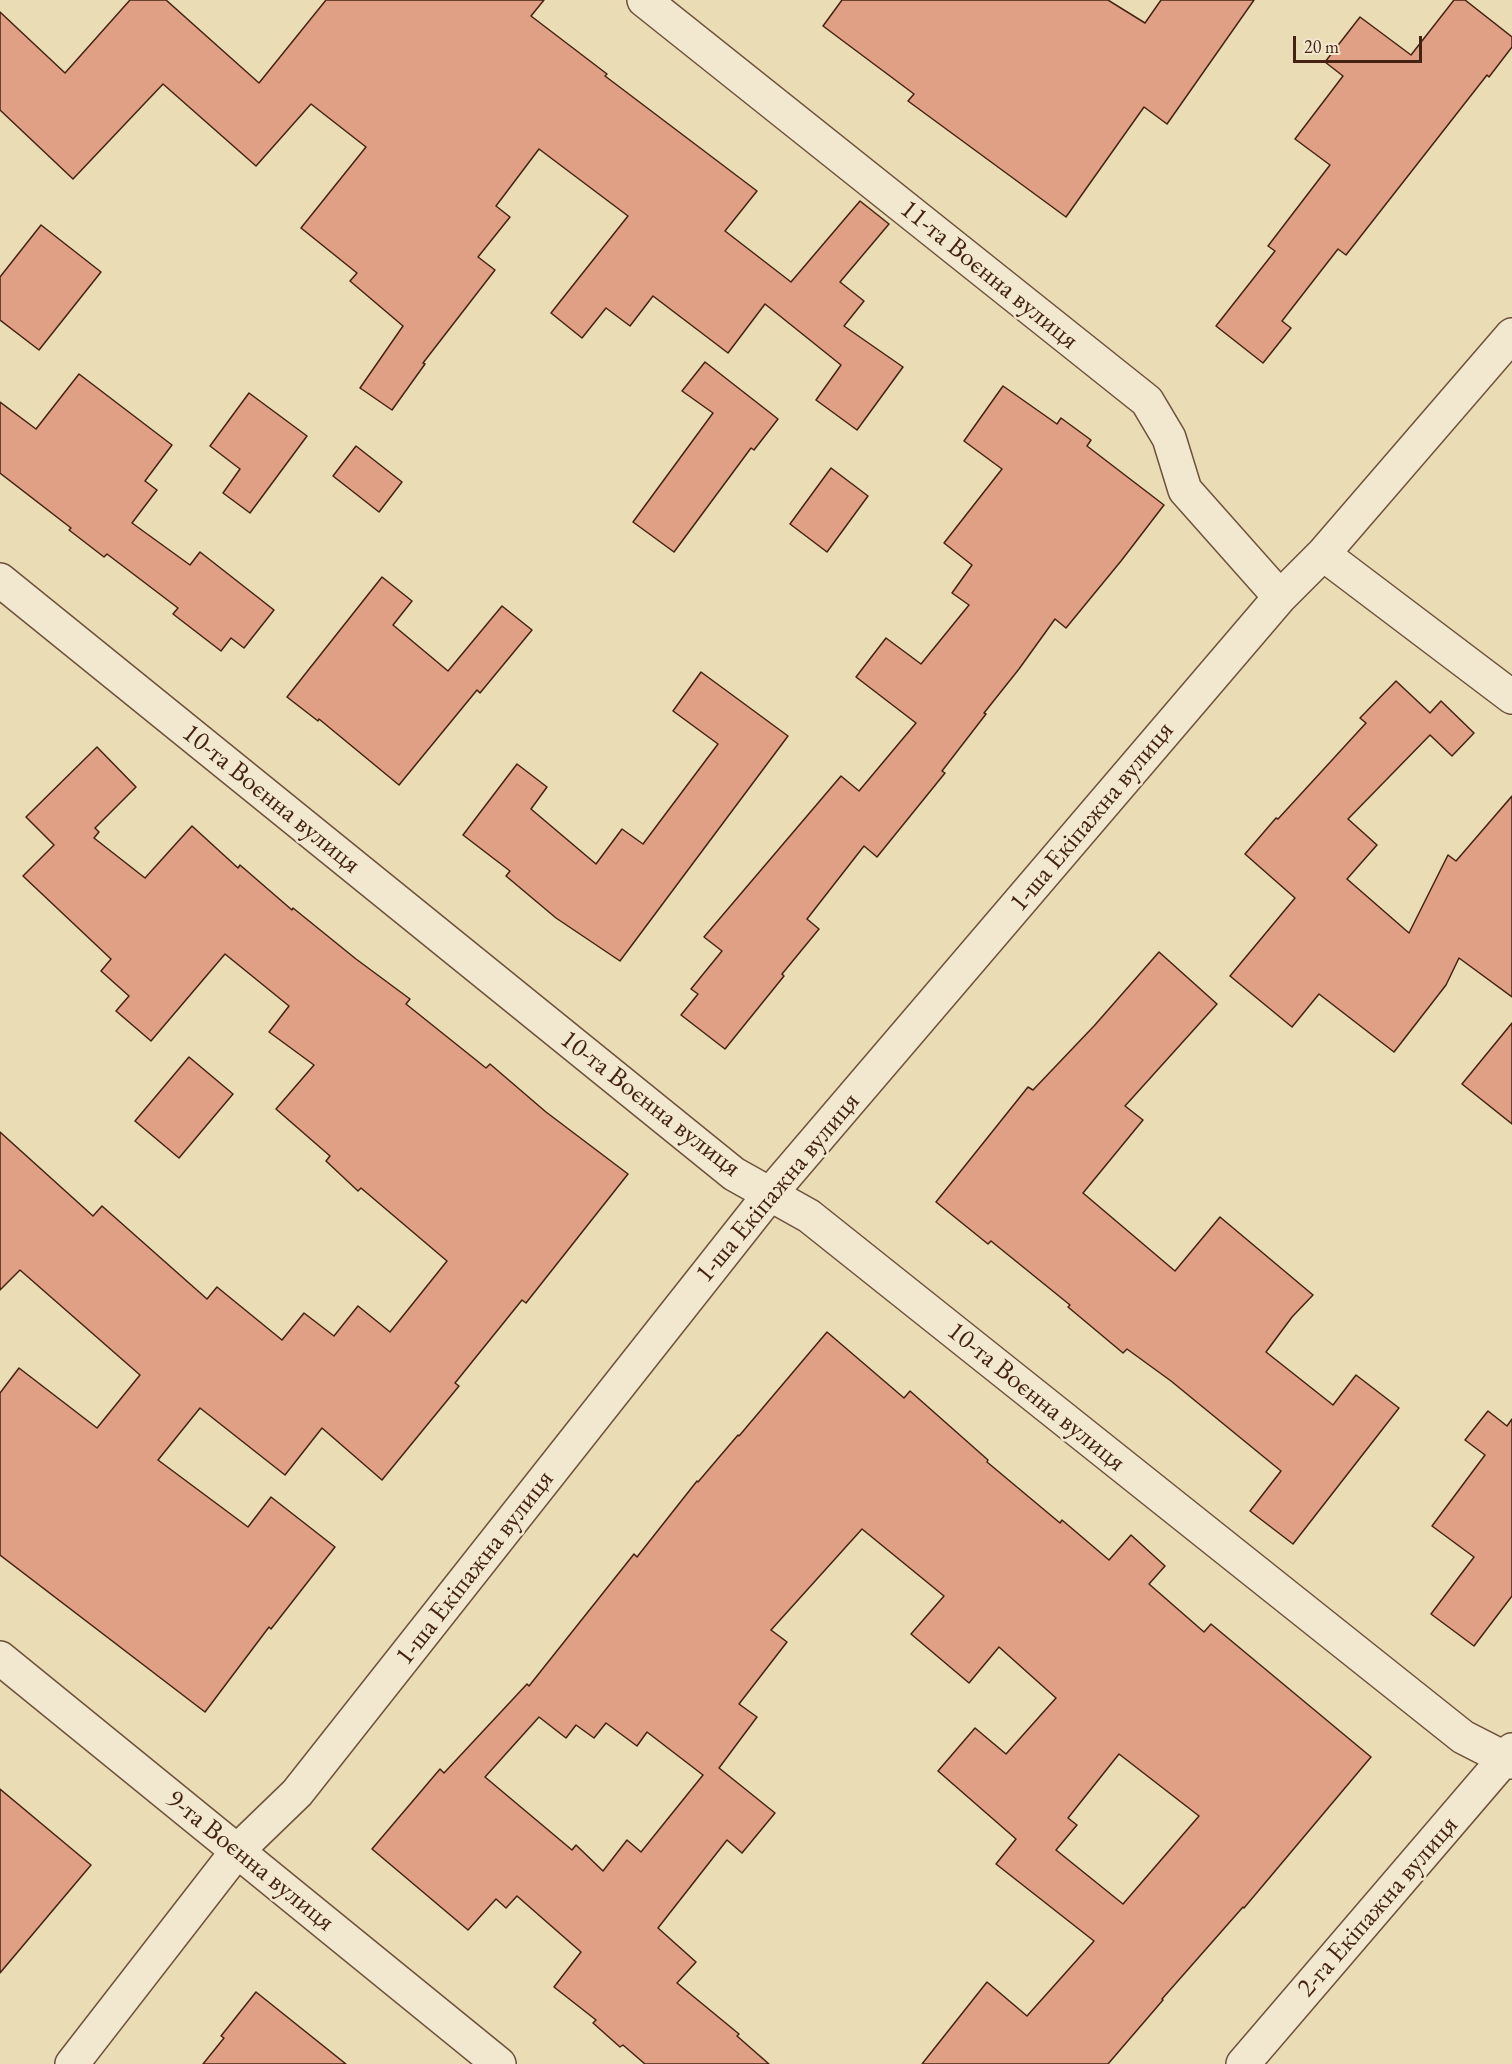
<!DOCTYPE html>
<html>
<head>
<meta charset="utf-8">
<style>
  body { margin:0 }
  #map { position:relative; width:1512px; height:2064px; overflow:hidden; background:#eadcb5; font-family:"EB Garamond",serif }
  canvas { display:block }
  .scale { position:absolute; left:1293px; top:36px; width:129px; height:27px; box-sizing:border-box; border:3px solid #452312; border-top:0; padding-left:8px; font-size:18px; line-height:21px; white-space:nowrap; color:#452312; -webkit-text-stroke:4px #f1e8cf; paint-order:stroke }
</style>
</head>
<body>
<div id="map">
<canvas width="1512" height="2064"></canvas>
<div class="scale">20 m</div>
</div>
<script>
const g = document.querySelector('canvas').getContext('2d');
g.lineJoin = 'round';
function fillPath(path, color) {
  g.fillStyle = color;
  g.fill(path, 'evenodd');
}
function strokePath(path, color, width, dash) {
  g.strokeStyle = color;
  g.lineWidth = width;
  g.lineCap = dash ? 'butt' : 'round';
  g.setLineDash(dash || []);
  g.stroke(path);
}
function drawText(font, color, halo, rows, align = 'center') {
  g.font = font + ' "EB Garamond",serif';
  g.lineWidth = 5;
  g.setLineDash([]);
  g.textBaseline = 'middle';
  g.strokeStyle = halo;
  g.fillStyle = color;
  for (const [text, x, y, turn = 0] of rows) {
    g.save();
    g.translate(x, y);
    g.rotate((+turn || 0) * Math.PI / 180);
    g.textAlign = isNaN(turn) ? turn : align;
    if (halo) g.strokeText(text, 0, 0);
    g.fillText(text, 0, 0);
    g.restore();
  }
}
const building = new Path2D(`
  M 130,0 L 166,0 L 259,83 L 326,0 L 544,0 L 531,16 L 607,74 L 605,76 L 757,191 L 725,231 L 791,282 L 860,201 L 889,224 L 840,282 L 864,301 L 844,326 L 903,367 L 857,430 L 816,400 L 841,365 L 765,304 L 728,353 L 653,296 L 630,326 L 606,308 L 582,338 L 551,313 L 628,216 L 539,149 L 496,206 L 510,217 L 478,257 L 495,270 L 423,363 L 425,364 L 392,410 L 360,388 L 403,326 L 350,281 L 357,273 L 301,228 L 366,147 L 311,104 L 256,166 L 163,84 L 73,179 L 0,110 L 0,12 L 65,73 Z
  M 842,0 L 1108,0 L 1145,23 L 1161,0 L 1254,0 L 1167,124 L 1144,107 L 1066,217 L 908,101 L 914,94 L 823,26 Z
  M 1454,0 L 1465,0 L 1512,37 L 1512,47 L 1489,77 L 1487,75 L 1346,255 L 1338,249 L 1282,321 L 1291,328 L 1263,363 L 1216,326 L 1275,251 L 1268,246 L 1330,165 L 1295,139 L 1343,76 L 1325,62 L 1360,17 L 1411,55 Z
  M 41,225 L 101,272 L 39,350 L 0,320 L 0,277 Z
  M 705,362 L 778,419 L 754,450 L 751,448 L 674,552 L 633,522 L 713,413 L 682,391 Z
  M 79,374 L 172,445 L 145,481 L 157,490 L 132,523 L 190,565 L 200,552 L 274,610 L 244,648 L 231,638 L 221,651 L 173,614 L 178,608 L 107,554 L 104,557 L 69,530 L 71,528 L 0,473 L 0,402 L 36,429 Z
  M 1003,386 L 1057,424 L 1061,418 L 1091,440 L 1087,446 L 1164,505 L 1121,561 L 1066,628 L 1055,619 L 1019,669 L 984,713 L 986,714 L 942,771 L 945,773 L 877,857 L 864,846 L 807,919 L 819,929 L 782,974 L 784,976 L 725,1049 L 681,1015 L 698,994 L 691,989 L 722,951 L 704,937 L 841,776 L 859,791 L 916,723 L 856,677 L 886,638 L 921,664 L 969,605 L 952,593 L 972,565 L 944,543 L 1002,469 L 964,441 Z
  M 249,393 L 307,436 L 250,513 L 223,493 L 240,469 L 210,446 Z
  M 356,446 L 402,482 L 379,512 L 333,476 Z
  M 831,468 L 868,496 L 827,552 L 790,524 Z
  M 382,577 L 412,601 L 393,625 L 448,671 L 502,606 L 532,630 L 480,693 L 477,690 L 399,785 L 319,719 L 318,721 L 287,697 Z
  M 701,672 L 788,736 L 620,961 L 556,918 L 506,876 L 510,871 L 463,835 L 517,764 L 547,787 L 531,809 L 596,864 L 622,829 L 643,844 L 718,744 L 673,711 Z
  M 1396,681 L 1430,713 L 1441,701 L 1474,733 L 1452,756 L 1430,735 L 1348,819 L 1377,845 L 1347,879 L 1409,933 L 1448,855 L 1456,861 L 1512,796 L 1512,997 L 1459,958 L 1446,985 L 1394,1052 L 1319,994 L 1292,1027 L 1230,976 L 1295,898 L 1245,854 L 1276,818 L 1278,819 L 1366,723 L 1360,718 Z
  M 97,747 L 136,787 L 95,828 L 99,832 L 94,838 L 145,878 L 192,826 L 238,868 L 240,865 L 292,910 L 293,908 L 356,959 L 410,999 L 406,1004 L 486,1068 L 490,1064 L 546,1112 L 628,1174 L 526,1303 L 522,1300 L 455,1383 L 459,1386 L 382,1480 L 322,1428 L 285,1475 L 200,1408 L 158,1460 L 248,1527 L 271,1497 L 335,1547 L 271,1629 L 269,1627 L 205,1712 L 0,1555 L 0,1393 L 19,1368 L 97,1428 L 140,1375 L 20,1270 L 0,1290 L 0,1132 L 93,1216 L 102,1206 L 207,1299 L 217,1287 L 282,1340 L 304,1313 L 334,1336 L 358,1306 L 390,1332 L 447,1261 L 361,1188 L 358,1191 L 326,1161 L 330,1156 L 276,1109 L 314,1065 L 269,1032 L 289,1006 L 225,954 L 151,1041 L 116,1011 L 129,996 L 101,971 L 111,959 L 23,876 L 54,845 L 26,817 Z
  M 1159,952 L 1217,1004 L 1125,1106 L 1143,1120 L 1083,1193 L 1175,1271 L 1220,1217 L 1313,1295 L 1292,1317 L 1266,1352 L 1333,1405 L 1356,1375 L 1399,1408 L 1293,1544 L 1250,1511 L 1281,1471 L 1171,1381 L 1127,1349 L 1123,1353 L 1068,1307 L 1070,1305 L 991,1241 L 988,1244 L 936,1202 L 1028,1087 L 1033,1090 L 1094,1026 Z
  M 1512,1023 L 1512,1124 L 1462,1084 Z
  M 189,1057 L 233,1094 L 179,1158 L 135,1121 Z
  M 827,1332 L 904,1398 L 910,1391 L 988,1460 L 987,1462 L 1060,1523 L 1062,1520 L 1109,1560 L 1131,1535 L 1165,1566 L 1149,1584 L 1204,1632 L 1211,1624 L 1371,1757 L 1244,1908 L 1243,1907 L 1162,1999 L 1163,2000 L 1108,2064 L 922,2064 L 987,1982 L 1027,2016 L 1094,1941 L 996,1864 L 1016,1839 L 938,1771 L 975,1728 L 1006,1754 L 1056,1698 L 999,1647 L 969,1683 L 911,1634 L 944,1596 L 862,1529 L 771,1630 L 787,1642 L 739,1704 L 757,1717 L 719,1768 L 775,1813 L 742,1853 L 727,1840 L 658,1928 L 696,1962 L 677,1983 L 739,2034 L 737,2036 L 769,2064 L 645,2064 L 623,2045 L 620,2047 L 593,2023 L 596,2020 L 554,1987 L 581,1952 L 517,1896 L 506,1908 L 496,1899 L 468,1930 L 372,1849 L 440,1769 L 444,1773 L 527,1684 L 529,1686 L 634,1554 L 637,1557 L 697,1481 L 698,1482 L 738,1435 L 739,1436 ZM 539,1717 L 566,1738 L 576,1725 L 594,1738 L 606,1723 L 637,1746 L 647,1732 L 703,1775 L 641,1852 L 627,1840 L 603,1871 L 576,1845 L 572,1850 L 485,1777 ZM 1119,1754 L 1199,1816 L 1123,1904 L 1056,1850 L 1077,1825 L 1068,1818 Z
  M 1488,1411 L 1507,1426 L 1512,1419 L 1512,1596 L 1474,1646 L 1431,1614 L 1474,1557 L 1432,1526 L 1485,1455 L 1465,1440 Z
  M 0,1789 L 91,1865 L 0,1973 Z
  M 256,1992 L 346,2064 L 203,2064 L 224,2038 L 221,2036 Z`);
fillPath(building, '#e0a086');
strokePath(building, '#452312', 1.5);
const minor = new Path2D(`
  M 644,0 L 1147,401 L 1169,438 L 1185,490 L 1280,597
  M 1323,554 L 1512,697
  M 0,580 L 734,1174 L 809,1216 L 1463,1737 L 1512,1762
  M 0,1658 L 499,2064
  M 72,2064 L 238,1850 L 297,1793 L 770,1194 L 1280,597 L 1323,554 L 1512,335
  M 1243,2064 L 1512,1750`);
strokePath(minor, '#6e513b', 36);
strokePath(minor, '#f1e8cf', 33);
drawText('27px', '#452312', '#f1e8cf', [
  ["11-та Воєнна вулиця",989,275,39],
  ["10-та Воєнна вулиця",271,799,39],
  ["1-ша Екіпажна вулиця",1092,817,-50],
  ["10-та Воєнна вулиця",650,1104,38],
  ["1-ша Екіпажна вулиця",778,1188,-50],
  ["10-та Воєнна вулиця",1036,1397,39],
  ["1-ша Екіпажна вулиця",475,1568,-52],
  ["9-та Воєнна вулиця",250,1861,39],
  ["2-га Екіпажна вулиця",1378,1907,-49]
]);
</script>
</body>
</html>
